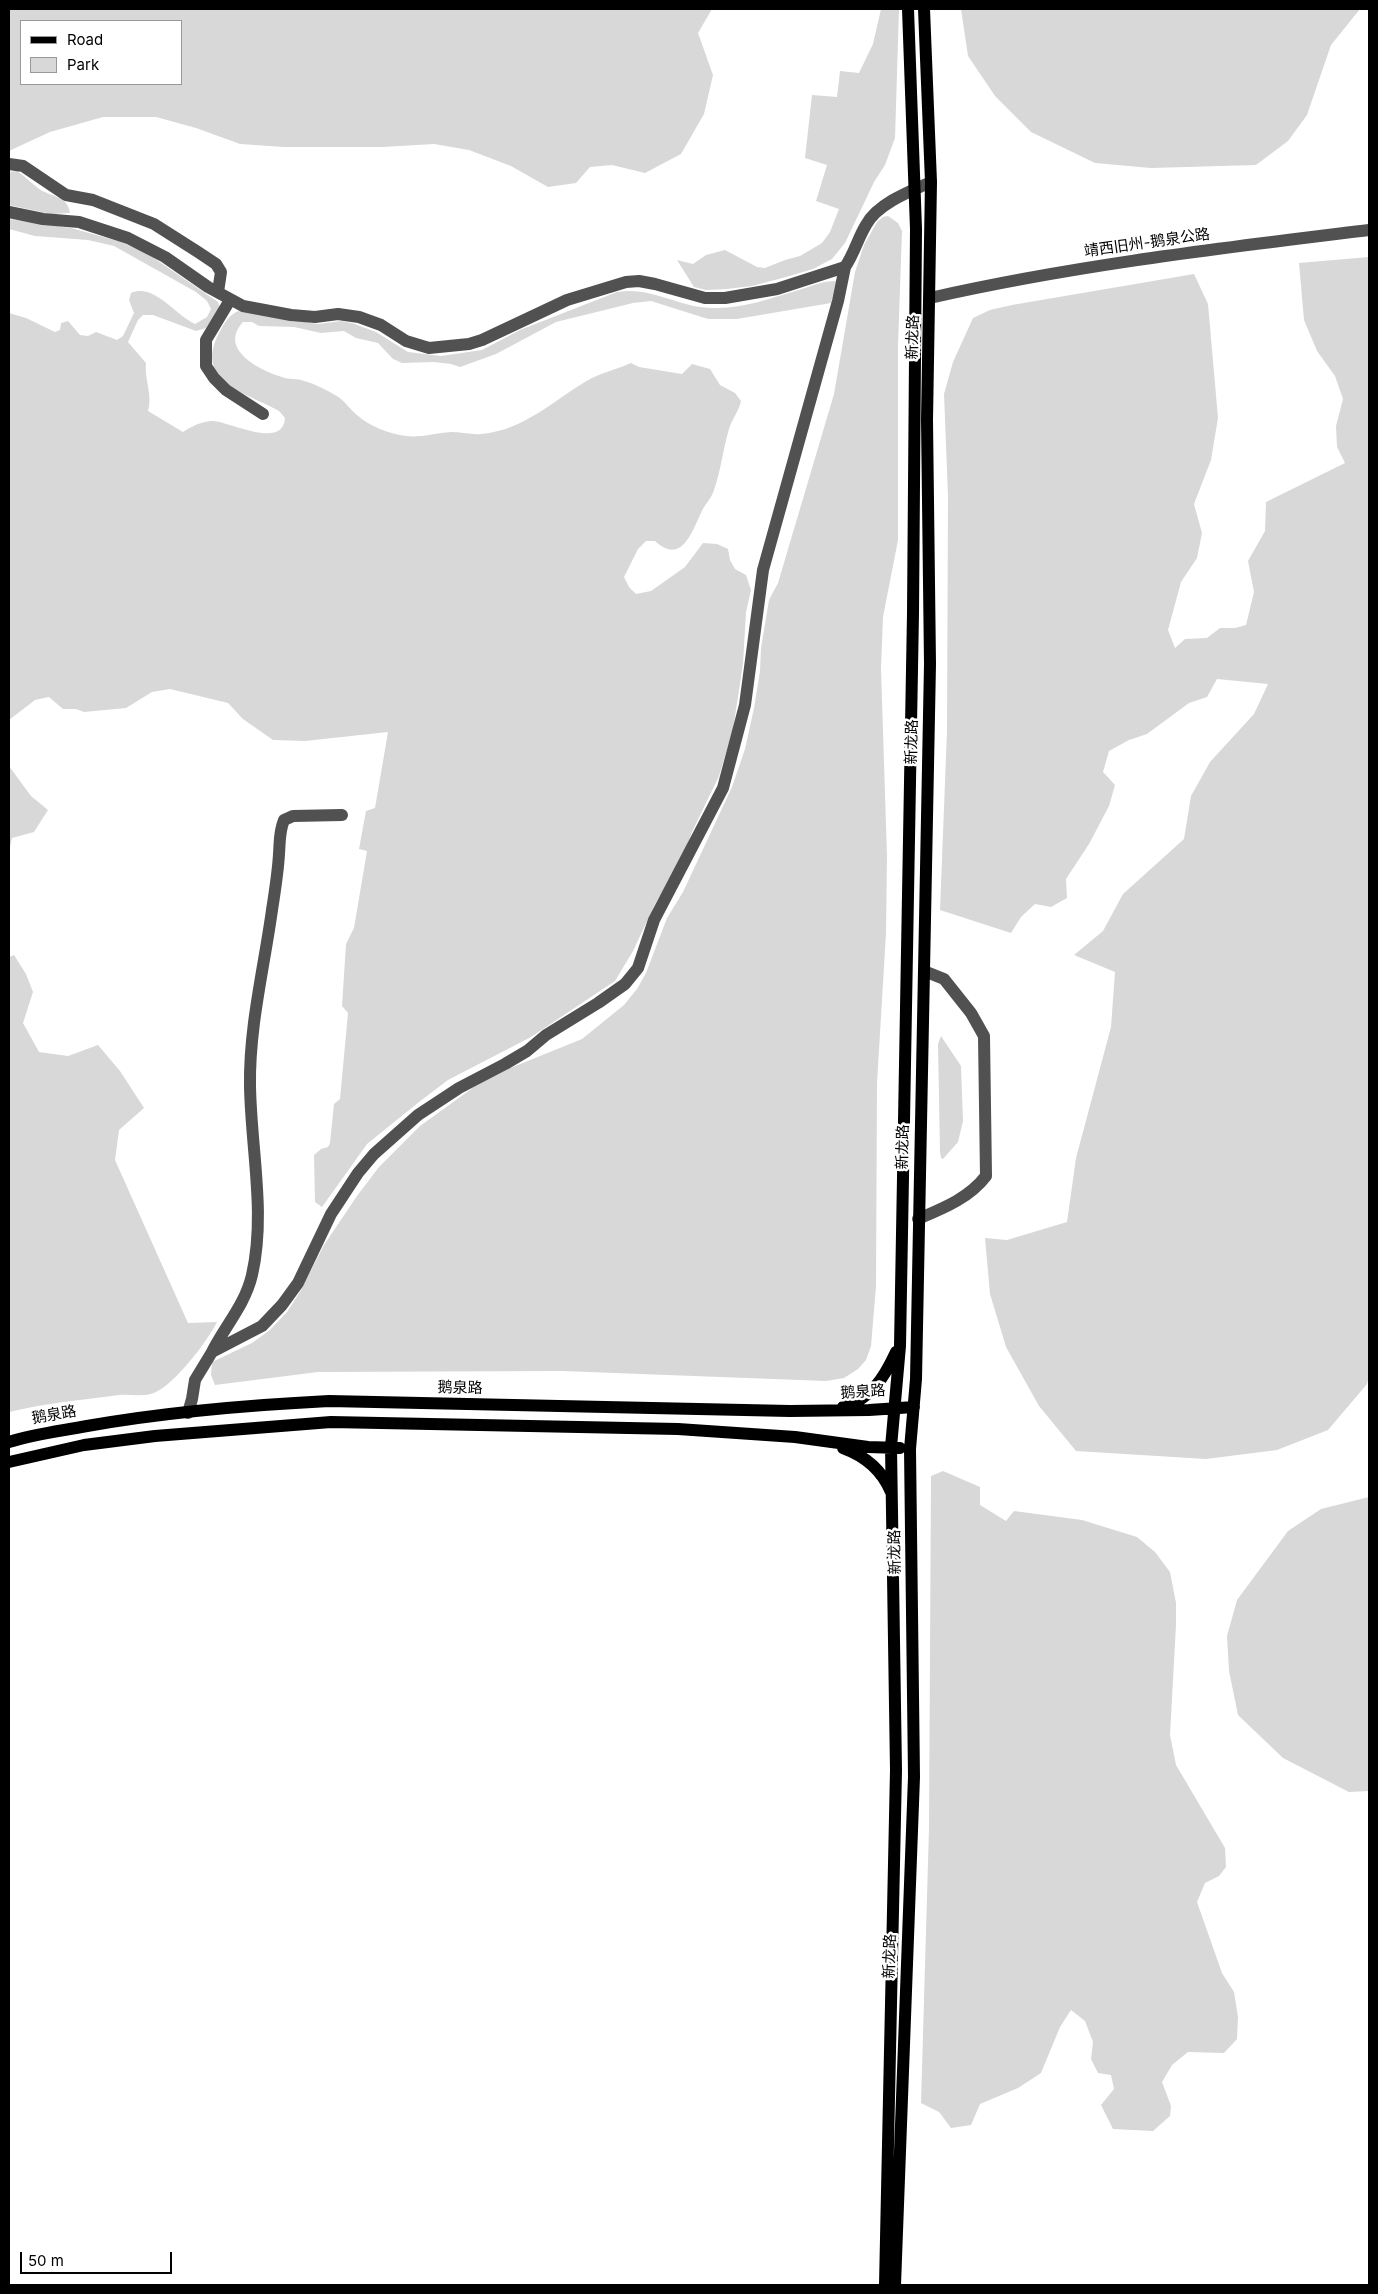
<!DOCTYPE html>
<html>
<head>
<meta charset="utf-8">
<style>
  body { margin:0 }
  #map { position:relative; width:1378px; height:2294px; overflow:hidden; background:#fff; font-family:Inter,sans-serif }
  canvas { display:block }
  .frame { position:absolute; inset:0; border:10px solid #000; pointer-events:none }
  .legend { position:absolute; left:20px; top:20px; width:162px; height:65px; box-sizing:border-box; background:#fff; border:1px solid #999; margin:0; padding:6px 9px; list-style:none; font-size:15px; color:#000 }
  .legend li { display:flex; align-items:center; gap:10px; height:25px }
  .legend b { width:25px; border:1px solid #999 }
  .scale { position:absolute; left:20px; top:2252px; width:152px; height:22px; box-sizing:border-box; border:2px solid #000; border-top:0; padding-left:6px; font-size:15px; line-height:18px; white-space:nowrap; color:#000; -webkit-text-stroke:4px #fff; paint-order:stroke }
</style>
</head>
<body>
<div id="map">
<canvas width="1378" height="2294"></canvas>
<div class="frame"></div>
<ul class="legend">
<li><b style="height:6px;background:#000"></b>Road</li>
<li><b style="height:14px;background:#d8d8d8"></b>Park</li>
</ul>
<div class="scale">50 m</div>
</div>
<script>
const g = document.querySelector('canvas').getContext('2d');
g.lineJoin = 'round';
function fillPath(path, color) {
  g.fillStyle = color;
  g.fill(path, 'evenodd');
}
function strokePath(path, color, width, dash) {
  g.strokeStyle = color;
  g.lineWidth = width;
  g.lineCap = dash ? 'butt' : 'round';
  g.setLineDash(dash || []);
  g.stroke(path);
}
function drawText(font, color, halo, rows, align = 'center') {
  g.font = font + ' Inter,"Noto Sans SC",sans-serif';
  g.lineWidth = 5;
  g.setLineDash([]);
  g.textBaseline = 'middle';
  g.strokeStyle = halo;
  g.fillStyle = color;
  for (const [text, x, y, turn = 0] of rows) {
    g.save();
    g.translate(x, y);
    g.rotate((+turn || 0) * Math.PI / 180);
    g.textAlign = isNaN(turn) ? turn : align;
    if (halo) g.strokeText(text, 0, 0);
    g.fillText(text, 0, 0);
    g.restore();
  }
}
fillPath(new Path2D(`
  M 9,9 L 712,9 L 698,33 L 713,75 L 704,114 L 681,154 L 645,173 L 612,165 L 590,167 L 576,183 L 548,187 L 511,166 L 469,150 L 434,144 L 383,147 L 284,147 L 240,144 L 196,128 L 156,117 L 103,117 L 50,132 L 9,151 ZM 21,21 L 181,21 L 181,84 L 21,84 Z
  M 881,9 L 899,9 L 895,138 L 885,165 L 874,182 L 845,243 L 832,259 L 813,269 L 786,277 L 752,286 L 727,289 L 706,290 L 694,287 L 677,260 L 693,264 L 706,255 L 725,250 L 757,267 L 765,268 L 785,260 L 800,256 L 822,243 L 830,232 L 839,209 L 816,201 L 827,165 L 805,158 L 812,95 L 837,97 L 840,71 L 859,73 L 873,44 Z
  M 961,9 L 1360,9 L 1331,45 L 1307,115 L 1288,141 L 1256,165 L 1151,168 L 1095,163 L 1031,132 L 995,96 L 968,56 Z
  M 17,171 C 25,176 30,182 38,188 C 49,197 68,195 70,213 L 51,214 L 9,205 L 9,172 Z
  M 888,216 L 898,223 L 902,231 L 898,345 L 898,540 L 883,617 L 881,669 L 887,856 L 886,933 L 877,1083 L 876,1286 L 871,1346 L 866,1360 L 858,1369 L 844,1378 L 826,1381 L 562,1371 L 318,1372 L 215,1385 L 211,1375 L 212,1362 L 252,1343 L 270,1330 L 287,1312 L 300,1292 L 324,1245 L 357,1196 L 379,1167 L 420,1126 L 474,1087 L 508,1069 L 582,1039 L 624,1005 L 637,989 L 646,973 L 667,918 L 683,892 L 732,787 L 745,749 L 754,708 L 760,671 L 761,648 L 769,600 L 778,583 L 834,394 L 855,272 L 864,245 L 877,222 L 883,217 Z
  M 9,219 L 71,228 L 118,241 L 145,252 L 218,302 L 220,308 L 206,328 L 196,331 L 153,315 L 143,315 L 138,320 L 128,342 L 146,363 C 144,379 153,395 148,411 L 183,432 C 192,426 202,421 213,421 C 231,422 283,450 285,418 L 279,411 C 248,393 196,383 217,337 C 223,326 226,317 238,311 L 318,324 L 341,321 L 352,323 L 376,332 L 408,352 L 441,356 L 482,350 L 520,330 L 617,292 C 652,286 679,308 713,308 C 743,309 771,298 799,290 C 811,286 823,281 836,281 L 831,303 L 737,319 L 708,319 L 651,301 L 633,303 L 556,322 L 496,354 L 460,367 L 451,364 L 434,362 L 402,363 L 393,359 L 378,343 L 356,338 L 344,331 L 321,333 L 294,327 L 259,326 L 252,322 L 243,322 C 218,349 259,370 282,377 C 289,380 297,378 304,381 C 315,384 325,389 335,395 C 345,400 349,409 357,415 C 369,426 390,434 406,436 C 420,438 436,433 451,432 C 461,432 471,435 481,434 C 526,430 554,399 592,378 C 604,372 618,369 631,363 L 639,367 L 682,374 L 692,364 L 710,369 L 720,385 L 735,393 L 741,401 C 739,411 732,419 729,429 C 723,449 721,470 714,490 C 712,498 704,505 701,513 C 691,534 681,565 655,541 L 646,541 L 638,549 L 624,577 L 629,587 L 636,594 L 651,591 L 685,567 L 703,543 L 717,544 L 728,549 L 730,560 L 735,569 L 746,575 L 751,590 L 746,612 L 743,664 L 733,729 L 719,776 L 692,832 L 684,854 L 655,904 L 633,951 L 615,981 L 531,1037 L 448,1080 L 419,1102 L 367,1144 L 322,1207 L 315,1202 L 314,1155 L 321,1149 L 328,1147 L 330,1143 L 334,1104 L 340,1099 L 348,1013 L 342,1006 L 346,944 L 354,928 L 367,851 L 359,849 L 366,811 L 375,808 L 388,732 L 305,741 L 273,740 L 243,719 L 228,703 L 170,689 L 152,692 L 126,708 L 84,712 L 76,709 L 63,709 L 49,697 L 35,700 L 9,720 L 9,313 L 26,318 L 55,332 L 60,330 L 61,323 L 68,321 L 80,335 L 88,336 L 96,332 L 117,340 L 123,336 L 134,313 L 129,300 L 131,293 C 154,283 174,314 195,324 L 207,317 L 211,309 L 207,301 L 196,292 L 114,246 L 88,240 L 35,236 L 9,229 Z
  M 1369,257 L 1369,1376 L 1367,1384 L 1328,1430 L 1277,1450 L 1206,1459 L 1076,1451 L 1039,1406 L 1006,1347 L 990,1294 L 985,1238 L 1007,1240 L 1067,1222 L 1076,1158 L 1111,1027 L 1115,972 L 1074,955 L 1103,931 L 1123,894 L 1184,839 L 1191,796 L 1210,762 L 1254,714 L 1268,684 L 1217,679 L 1207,697 L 1189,703 L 1147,734 L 1129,740 L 1109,751 L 1103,772 L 1115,785 L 1109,806 L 1089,844 L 1066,879 L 1067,898 L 1051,907 L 1035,904 L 1021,917 L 1011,933 L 940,910 L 947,731 L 948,496 L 944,394 L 953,362 L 973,318 L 990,310 L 1012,305 L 1194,274 L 1208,304 L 1218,418 L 1211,460 L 1194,504 L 1202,533 L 1197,558 L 1181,582 L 1168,630 L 1175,648 L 1185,639 L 1207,638 L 1220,628 L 1235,628 L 1246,625 L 1254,592 L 1248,561 L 1265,531 L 1266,502 L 1345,463 L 1337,447 L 1336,426 L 1343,399 L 1335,376 L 1317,351 L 1304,320 L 1299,263 Z
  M 9,766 L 31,796 L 48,810 L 34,832 L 12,838 L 9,852 Z
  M 14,955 L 26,974 L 33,992 L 23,1023 L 39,1052 L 68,1056 L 98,1045 L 120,1071 L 144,1108 L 119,1130 L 115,1160 L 188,1323 L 217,1322 C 207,1342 174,1385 154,1393 C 144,1397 130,1394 119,1395 C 83,1400 45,1403 9,1412 L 9,957 Z
  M 941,1036 L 961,1066 L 963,1121 L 958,1142 L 943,1159 L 941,1158 L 940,1152 L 938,1044 Z
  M 943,1471 L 980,1487 L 980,1505 L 1006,1521 L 1014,1511 L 1082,1520 L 1137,1537 L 1155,1552 L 1170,1572 L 1176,1603 L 1176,1625 L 1170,1735 L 1176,1765 L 1225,1848 L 1226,1867 L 1219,1876 L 1205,1883 L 1197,1902 L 1222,1973 L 1234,1992 L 1238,2017 L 1237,2039 L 1224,2053 L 1188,2052 L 1172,2065 L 1162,2082 L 1171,2106 L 1170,2116 L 1153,2131 L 1113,2129 L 1101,2105 L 1114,2089 L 1111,2075 L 1098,2073 L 1091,2059 L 1093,2042 L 1085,2021 L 1071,2010 L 1060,2027 L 1041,2073 L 1018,2088 L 980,2104 L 971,2125 L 951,2128 L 939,2112 L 921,2103 L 929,1828 L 931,1476 Z
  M 1369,1497 L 1369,1791 L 1349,1792 L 1283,1758 L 1238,1715 L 1229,1671 L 1227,1636 L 1237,1600 L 1288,1531 L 1321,1509 Z`), '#d8d8d8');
strokePath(new Path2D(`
  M 9,164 L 23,166 L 66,195 L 93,200 L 154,224 L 198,252 L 216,264 L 221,272 L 218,292
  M 9,212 L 43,219 L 79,222 L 128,238 L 165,257 L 208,287 L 243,306 L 291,315 L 315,317 L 338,314 L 359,317 L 381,325 L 406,341 L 429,348 L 469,344 L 482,340 L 567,300 L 626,282 L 639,281 L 655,284 L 705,298 L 725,298 L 777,289 L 845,267 C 854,254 858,238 866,225 C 877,204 910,191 931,182
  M 930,298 C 1075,265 1223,248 1369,230
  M 230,300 L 206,340 L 206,366 L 214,378 L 226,390 L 263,414
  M 918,1219 C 944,1208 969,1198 986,1176 L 984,1036 L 971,1013 L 944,979 L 924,971
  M 212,1352 C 225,1326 245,1305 252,1275 C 266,1214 251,1149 250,1086 C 249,1027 264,968 272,910 C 275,891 278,872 279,854 C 280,841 279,832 284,820 L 293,816 L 342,815
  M 188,1413 L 192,1399 L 195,1380 L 212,1352 L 262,1326 L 282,1305 L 298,1283 L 331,1214 L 358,1173 L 374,1154 L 418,1115 L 459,1088 L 505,1064 L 527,1051 L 546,1035 L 598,1003 L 625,984 L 638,968 L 654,920 L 723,788 L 745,705 L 763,570 L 838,301 L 845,267`), '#515151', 12);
strokePath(new Path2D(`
  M 843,1407 C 871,1399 884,1378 896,1352
  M 9,1442 C 34,1434 61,1431 87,1426 C 167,1412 248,1405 329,1401 L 790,1411 L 869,1410 L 914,1407
  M 843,1448 C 865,1456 882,1470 891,1492
  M 9,1462 L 84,1445 L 155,1436 L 331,1422 L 678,1429 L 795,1437 L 868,1447 L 900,1448
  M 885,2285 L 896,1770 L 891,1447 L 900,1346 L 913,613 L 916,229 L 908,9
  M 895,2285 L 914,1777 L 910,1449 L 916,1379 L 930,664 L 927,420 L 931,182 L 924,9`), '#000', 12);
drawText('15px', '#000', '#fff', [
  ["靖西旧州-鹅泉公路",1147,243,-8],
  ["新龙路",913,337,-88],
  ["新龙路",912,742,-89],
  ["新龙路",903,1147,-89],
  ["鹅泉路",460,1388,1],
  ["鹅泉路",863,1392,-4],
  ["鹅泉路",54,1415,-10],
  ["新龙路",895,1552,-91],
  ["新龙路",890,1956,-88]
]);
</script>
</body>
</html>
